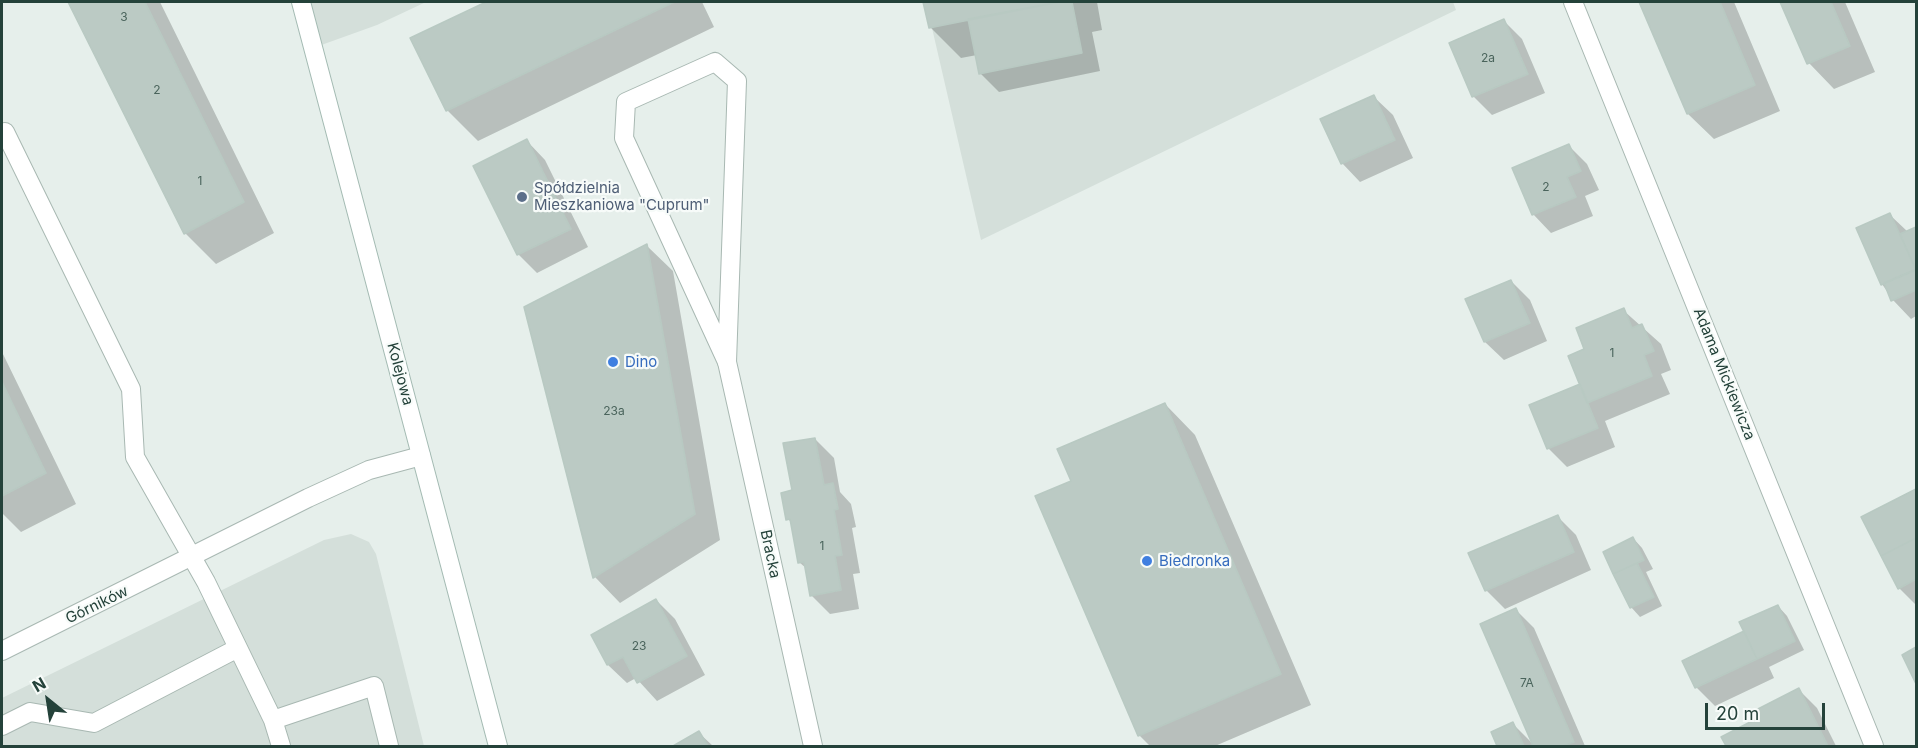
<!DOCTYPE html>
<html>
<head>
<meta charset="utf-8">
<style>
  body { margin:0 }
  #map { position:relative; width:1918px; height:748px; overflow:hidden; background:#e6efeb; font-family:Inter,sans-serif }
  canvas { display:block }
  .frame { position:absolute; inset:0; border:3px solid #24423a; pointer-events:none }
  .north { position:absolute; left:18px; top:670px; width:60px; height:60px; -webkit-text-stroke:4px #f7fbf9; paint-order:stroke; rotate:330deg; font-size:16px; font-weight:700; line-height:24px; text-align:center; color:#24423a }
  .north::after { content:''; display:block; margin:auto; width:21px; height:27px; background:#24423a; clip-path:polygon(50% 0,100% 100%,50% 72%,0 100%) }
  .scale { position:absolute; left:1705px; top:703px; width:120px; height:27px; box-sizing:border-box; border:3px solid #24423a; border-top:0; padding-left:8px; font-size:18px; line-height:21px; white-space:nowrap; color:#24423a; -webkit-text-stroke:4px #f7fbf9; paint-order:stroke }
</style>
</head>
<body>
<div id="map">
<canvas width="1918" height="748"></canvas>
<div class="frame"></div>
<div class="north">N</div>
<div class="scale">20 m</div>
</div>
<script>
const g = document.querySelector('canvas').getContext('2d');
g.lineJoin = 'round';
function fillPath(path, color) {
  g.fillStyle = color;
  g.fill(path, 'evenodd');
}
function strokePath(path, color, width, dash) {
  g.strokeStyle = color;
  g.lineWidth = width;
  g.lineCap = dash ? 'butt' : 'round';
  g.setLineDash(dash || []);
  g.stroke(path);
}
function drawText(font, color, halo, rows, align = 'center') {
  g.font = font + ' Inter,sans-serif';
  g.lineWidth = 4.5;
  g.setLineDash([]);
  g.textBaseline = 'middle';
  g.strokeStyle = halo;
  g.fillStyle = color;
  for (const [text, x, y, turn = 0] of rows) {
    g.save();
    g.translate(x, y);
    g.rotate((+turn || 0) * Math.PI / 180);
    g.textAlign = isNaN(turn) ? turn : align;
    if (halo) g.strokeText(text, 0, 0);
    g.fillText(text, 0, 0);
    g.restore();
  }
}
fillPath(new Path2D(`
  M 301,2 L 426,2 L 377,25 L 313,48 Z
  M 926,2 L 1453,2 L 1456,10 L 981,240 Z
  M 351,534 L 369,542 L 376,554 L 424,746 L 2,746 L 2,698 L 324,540 Z`), '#d4dfda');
fillPath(new Path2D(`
  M 69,2 L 160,2 L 274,233 L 216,264 L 185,233 Z
  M 489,2 L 702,2 L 714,27 L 478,141 L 447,110 L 412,38 Z
  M 925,2 L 1097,2 L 1102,30 L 1092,32 L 1100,71 L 999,92 L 980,73 L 977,55 L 961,58 L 930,27 Z
  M 1641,2 L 1734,2 L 1780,111 L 1714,139 L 1688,114 Z
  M 1782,2 L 1845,2 L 1875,72 L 1834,89 L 1809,63 Z
  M 1503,20 L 1522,39 L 1545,93 L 1492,115 L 1474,97 L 1451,43 Z
  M 1374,97 L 1393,115 L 1413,158 L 1360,182 L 1342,163 Z
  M 527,141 L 545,160 L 588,247 L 537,273 L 518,254 Z
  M 1569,146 L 1587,164 L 1599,190 L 1585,196 L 1593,216 L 1551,233 L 1533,214 Z
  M 1890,215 L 1908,232 L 1916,229 L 1916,316 L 1911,319 L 1893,300 L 1882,284 Z
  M 647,246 L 673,271 L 720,540 L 620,603 L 595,577 L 526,308 Z
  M 1511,281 L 1530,300 L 1547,341 L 1504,360 L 1485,342 Z
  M 1623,310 L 1661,344 L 1671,370 L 1661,374 L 1670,394 L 1605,421 L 1615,447 L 1567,467 L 1548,448 L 1582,385 L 1586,350 Z
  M 2,352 L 76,504 L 21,532 L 2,513 Z
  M 1165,404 L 1195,435 L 1311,705 L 1215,746 L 1150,746 L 1139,735 L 1073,482 Z
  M 815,439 L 834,458 L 840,492 L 851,504 L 856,527 L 852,528 L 860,573 L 853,574 L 859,609 L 830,614 L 811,595 L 807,569 L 799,562 L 793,524 L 788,519 L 793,492 Z
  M 1916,491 L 1916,605 L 1899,588 L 1863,517 Z
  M 1558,517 L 1576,535 L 1591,570 L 1505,609 L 1486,590 Z
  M 1633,538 L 1642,548 L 1653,569 L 1646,572 L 1662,606 L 1640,617 L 1631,607 Z
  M 656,600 L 675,619 L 705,675 L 657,701 L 636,678 L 627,683 L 608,665 L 593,636 Z
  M 1778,606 L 1787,616 L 1804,650 L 1769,667 L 1774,678 L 1715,706 L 1696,687 L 1746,632 Z
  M 1516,610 L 1534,628 L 1585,746 L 1499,746 L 1493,733 L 1513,724 L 1534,745 Z
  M 1799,690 L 1817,708 L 1836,746 L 1728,746 L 1723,737 L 1760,719 Z
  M 699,733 L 713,746 L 676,746 Z`), '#0003');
const building = new Path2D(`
  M 68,2 L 145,2 L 244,202 L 184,234 Z
  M 486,2 L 674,2 L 446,111 L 410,38 Z
  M 923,2 L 1059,2 L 929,28 Z
  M 1059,2 L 1072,2 L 1082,53 L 979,74 L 968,19 Z
  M 1639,2 L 1720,2 L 1755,85 L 1687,114 Z
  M 1780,2 L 1831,2 L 1850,46 L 1807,64 Z
  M 1504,19 L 1528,74 L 1472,97 L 1449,43 Z
  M 1374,95 L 1395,140 L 1341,164 L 1320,119 Z
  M 527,139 L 571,229 L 517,255 L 473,166 Z
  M 1569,144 L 1581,171 L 1567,177 L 1576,197 L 1532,215 L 1512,168 Z
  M 1890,213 L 1916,270 L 1881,285 L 1856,228 Z
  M 1916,227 L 1916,270 L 1900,234 Z
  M 647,244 L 695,514 L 593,578 L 524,307 Z
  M 1916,269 L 1916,290 L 1891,301 L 1884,283 Z
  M 1511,280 L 1530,323 L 1484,342 L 1465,299 Z
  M 1624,308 L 1632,328 L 1642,324 L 1654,351 L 1644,355 L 1652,376 L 1587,403 L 1568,356 L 1584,349 L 1576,328 Z
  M 2,382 L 46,473 L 2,496 Z
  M 1580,384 L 1598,428 L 1547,449 L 1529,405 Z
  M 1165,403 L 1281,674 L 1138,736 L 1035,496 L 1071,481 L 1057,449 Z
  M 815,438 L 824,485 L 833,483 L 838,509 L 834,510 L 842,555 L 835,556 L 841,590 L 810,596 L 804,562 L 798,563 L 790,519 L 786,520 L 781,493 L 792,490 L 783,443 Z
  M 1916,489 L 1916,538 L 1881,556 L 1861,517 Z
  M 1558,515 L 1574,552 L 1485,591 L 1468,553 Z
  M 1633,537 L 1644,560 L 1613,574 L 1603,552 Z
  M 1916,538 L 1916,579 L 1898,589 L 1881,556 Z
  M 1637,563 L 1654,597 L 1630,608 L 1613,574 Z
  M 656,599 L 687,656 L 637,683 L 623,657 L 607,665 L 591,635 Z
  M 1778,605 L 1795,641 L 1757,659 L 1739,622 Z
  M 1516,608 L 1574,742 L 1563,746 L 1533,746 L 1480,624 Z
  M 1744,631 L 1757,659 L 1695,688 L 1682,661 Z
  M 1916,647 L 1916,684 L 1902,655 Z
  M 1799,688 L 1828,746 L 1726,746 L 1721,737 L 1758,718 L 1754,711 Z
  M 1513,722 L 1524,746 L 1497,746 L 1491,732 Z
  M 699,731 L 708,746 L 673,746 Z`);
fillPath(building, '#bbcac4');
strokePath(building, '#b8c9c2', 1.5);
const lane = new Path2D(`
  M 715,62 L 737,81 L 727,362 L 624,138 L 626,102 Z
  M 5,132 L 131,389 L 135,457 L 206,582 L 273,720 L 281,746
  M 273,720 L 374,686 L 389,746
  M 2,726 L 30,712 L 94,723 L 238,648`);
const street = new Path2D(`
  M 1573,2 L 1874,746
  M 727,362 L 813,746
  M 2,651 L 308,498 L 369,470 L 421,456`);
const secondary = new Path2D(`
  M 301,2 L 498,746`);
strokePath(lane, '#a8b8b2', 20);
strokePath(street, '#a8b8b2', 20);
strokePath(secondary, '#a4bbb3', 20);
strokePath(lane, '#fff', 18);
strokePath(street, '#fff', 18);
strokePath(secondary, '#fff', 18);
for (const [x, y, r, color] of [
  [522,197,6,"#5c6f8a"],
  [613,362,6,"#3f7fe0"],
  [1147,561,6,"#3f7fe0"]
]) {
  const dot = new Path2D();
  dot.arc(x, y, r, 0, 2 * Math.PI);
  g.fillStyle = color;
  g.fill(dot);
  strokePath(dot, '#f7fbf9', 2);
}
drawText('12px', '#4a645c', null, [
  ["3",124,17],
  ["2a",1488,58],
  ["2",157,90],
  ["1",200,181],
  ["2",1546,187],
  ["1",1612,353],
  ["23a",614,411],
  ["1",822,546],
  ["23",639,646],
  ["7A",1527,683]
]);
drawText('15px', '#4e5e75', '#f7fbf9', [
  ["Spółdzielnia",534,188],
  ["Mieszkaniowa \"Cuprum\"",534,205]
], 'left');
drawText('15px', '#366cbe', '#f7fbf9', [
  ["Dino",625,362],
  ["Biedronka",1159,561]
], 'left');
drawText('15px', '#24423a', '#f7fbf9', [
  ["Kolejowa",400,374,75],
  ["Adama Mickiewicza",1724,374,68],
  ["Bracka",770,554,78],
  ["Górników",97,605,-26]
]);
</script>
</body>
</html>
